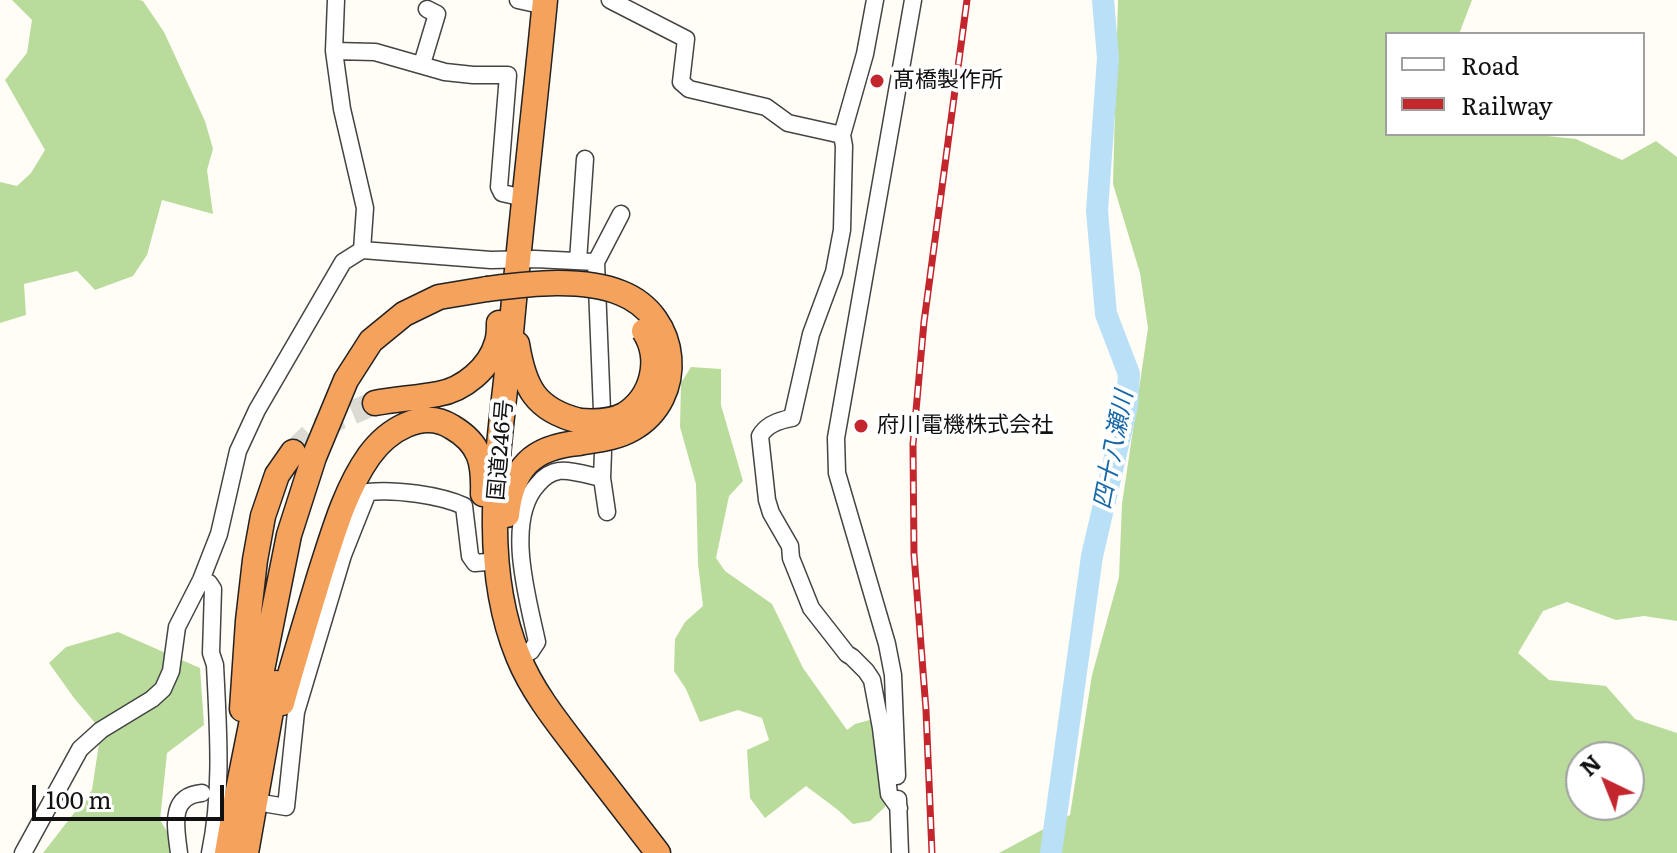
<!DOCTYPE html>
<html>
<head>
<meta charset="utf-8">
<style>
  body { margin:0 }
  #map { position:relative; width:1677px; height:853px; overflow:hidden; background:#fffdf5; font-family:Literata,serif }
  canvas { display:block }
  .legend { position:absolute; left:1385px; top:32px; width:260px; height:104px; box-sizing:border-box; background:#fff; border:2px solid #a0a0a0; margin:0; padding:10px 14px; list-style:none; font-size:24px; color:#111 }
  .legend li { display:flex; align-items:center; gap:16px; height:40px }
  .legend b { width:40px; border:2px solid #a0a0a0 }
  .north { position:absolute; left:1565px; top:741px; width:80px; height:80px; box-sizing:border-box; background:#fff; border:2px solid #a0a0a0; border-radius:50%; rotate:317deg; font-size:22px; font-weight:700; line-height:32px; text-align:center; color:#111 }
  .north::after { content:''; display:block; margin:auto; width:28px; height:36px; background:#c4262e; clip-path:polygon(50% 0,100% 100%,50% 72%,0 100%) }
  .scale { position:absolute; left:32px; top:785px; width:192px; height:36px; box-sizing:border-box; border:4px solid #111; border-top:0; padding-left:10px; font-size:24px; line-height:28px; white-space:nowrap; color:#111; -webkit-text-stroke:6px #fff; paint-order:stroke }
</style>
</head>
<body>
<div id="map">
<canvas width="1677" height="853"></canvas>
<ul class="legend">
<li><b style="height:10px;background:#fff"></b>Road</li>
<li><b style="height:10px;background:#c4262e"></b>Railway</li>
</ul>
<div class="north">N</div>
<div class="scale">100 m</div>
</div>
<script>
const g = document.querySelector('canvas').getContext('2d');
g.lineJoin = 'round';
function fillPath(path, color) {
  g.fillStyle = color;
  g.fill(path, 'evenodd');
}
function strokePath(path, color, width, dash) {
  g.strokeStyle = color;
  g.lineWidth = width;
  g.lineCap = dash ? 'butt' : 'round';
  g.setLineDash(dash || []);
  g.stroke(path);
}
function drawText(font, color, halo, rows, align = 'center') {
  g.font = font + ' Literata,"Noto Sans JP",serif';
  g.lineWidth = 8;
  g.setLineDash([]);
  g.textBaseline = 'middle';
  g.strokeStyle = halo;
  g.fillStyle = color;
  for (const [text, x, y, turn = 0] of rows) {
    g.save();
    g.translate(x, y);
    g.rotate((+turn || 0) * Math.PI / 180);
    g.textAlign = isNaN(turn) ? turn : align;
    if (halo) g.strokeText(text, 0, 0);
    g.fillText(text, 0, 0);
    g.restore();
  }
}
fillPath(new Path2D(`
  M 12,0 L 139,0 L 143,1 L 164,32 L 205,121 L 213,149 L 207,170 L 213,214 L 162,200 L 147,255 L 133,276 L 95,290 L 77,271 L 24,284 L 26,315 L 0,323 L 0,182 L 17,186 L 31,173 L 45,150 L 5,80 L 27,53 L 32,20 Z
  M 1118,0 L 1472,0 L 1459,34 L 1387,34 L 1387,134 L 1528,134 L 1576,139 L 1622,160 L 1656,141 L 1677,157 L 1677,621 L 1644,616 L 1616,620 L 1567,602 L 1543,611 L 1518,653 L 1549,680 L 1606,686 L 1635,719 L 1677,733 L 1677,853 L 999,853 L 1070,815 L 1092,675 L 1119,577 L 1122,504 L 1148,328 L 1140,273 L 1113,184 ZM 1629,757 L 1629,805 L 1581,805 L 1581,757 Z
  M 691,367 L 721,369 L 721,405 L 743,481 L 729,496 L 716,558 L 725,571 L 772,604 L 803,668 L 847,730 L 855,724 L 888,715 L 885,807 L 870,821 L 853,824 L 838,810 L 806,786 L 765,818 L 750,798 L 747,750 L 769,740 L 762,718 L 738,710 L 700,722 L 686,689 L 674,671 L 675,639 L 685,622 L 703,606 L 698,564 L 696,484 L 680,427 L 681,383 Z
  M 118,632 L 200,668 L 204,725 L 167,753 L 160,820 L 174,843 L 174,853 L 43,853 L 92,790 L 101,730 L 74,698 L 49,663 L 66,647 Z`), '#b9dc9c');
strokePath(new Path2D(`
  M 1051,853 L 1092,556 L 1127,406 L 1129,374 L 1106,314 L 1097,211 L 1108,58 L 1103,0`), '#b9e0f7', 22);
strokePath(new Path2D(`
  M 293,452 L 311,435 L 334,420 L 375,403`), '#dbdad3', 24, [24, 12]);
const minor = new Path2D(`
  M 336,0 L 334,51 L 342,109 L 365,208 L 362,250
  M 518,0 L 545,6
  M 610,0 L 686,39 L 681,82 L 689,89 L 766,107 L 788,123 L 842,135
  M 875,0 L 865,54 L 842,135 L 844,146 L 842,230 L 834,272 L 811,334 L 792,418 C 780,420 766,425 760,436 L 767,500 L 771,513 L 790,546 L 791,558 L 811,608 L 847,654 L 852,657 L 866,671 L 872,680 L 881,728 L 889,794 L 899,808
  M 334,51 L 375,52 L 445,72 L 473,75 L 508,75 L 499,187 L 502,193 L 524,198
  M 422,64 L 437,14 L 427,9
  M 578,261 L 585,159
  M 602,411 L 596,262 L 621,214
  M 603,452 L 602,478 L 607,512
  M 201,580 L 209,583 L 213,589 L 211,653 L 215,665 C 218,727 223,791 210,853
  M 519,658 L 531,651 L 537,642 C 528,599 504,520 538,484 C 543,478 551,472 559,471 C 570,469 591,476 602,478
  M 897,776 L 893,675 L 887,644 L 837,473 L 836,438 L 913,0
  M 898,799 L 900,853
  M 268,804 L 286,807 L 296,712 L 343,555 L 368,492 C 395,489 440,495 464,506 L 470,556 L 475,563 L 487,562
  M 23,853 L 80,749 L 101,730 L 152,699 L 163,689 L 171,671 L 177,627 L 201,580 L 219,534 L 238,451 L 257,410 L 343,262 L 362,250 L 491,260 L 535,259 L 596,262
  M 179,853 C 176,828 168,796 202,793`);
const highway = new Path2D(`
  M 545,0 C 534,115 520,229 510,344 C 500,445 478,559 518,656 C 532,691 557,722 580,752 C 606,786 632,819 658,853
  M 517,344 C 524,387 535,410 580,421
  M 375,403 C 396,399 417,398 438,394 C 463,390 490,368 497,342 C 499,336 499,329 499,323
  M 507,515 C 512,468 532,447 579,443
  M 282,703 C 294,659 307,617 320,574 C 333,534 345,490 369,456 C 387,431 422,408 452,427 C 481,444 484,463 483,494
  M 242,709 L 248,621 L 255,560 L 263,516 L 277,475 L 293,452
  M 227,853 L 237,795 L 289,535 L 314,457 L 346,380 L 371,341 L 404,314 L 439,297 L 487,289
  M 246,853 L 276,683`);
strokePath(minor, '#444', 19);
strokePath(highway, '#222', 27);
strokePath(minor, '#fff', 16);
strokePath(highway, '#f5a25d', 24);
const rail = new Path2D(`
  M 932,853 L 926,710 L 914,554 L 913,444 L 924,322 L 967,0`);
strokePath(rail, '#c4262e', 7);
strokePath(rail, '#fff', 4, [12]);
const highwayBridge = new Path2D(`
  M 487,289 C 528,284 581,277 621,293 C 680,316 687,398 632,429 C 617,438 596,440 579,443
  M 580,421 C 594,422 611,422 624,415 C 653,397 662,359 644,331`);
strokePath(highwayBridge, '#222', 27, []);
strokePath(highwayBridge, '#f5a25d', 24);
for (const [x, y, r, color] of [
  [877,81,8,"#c4262e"],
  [861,426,8,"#c4262e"]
]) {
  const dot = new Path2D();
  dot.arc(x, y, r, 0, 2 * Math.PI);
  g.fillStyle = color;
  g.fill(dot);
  strokePath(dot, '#fff', 3);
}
drawText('22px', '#111', '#fff', [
  ["髙橋製作所",893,81],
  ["府川電機株式会社",877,426]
], 'left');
drawText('22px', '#111', '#fff', [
  ["国道246号",501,450,-85]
]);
drawText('italic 24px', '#1768a6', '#fff', [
  ["四十八瀬川",1114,450,-79]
]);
</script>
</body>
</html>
